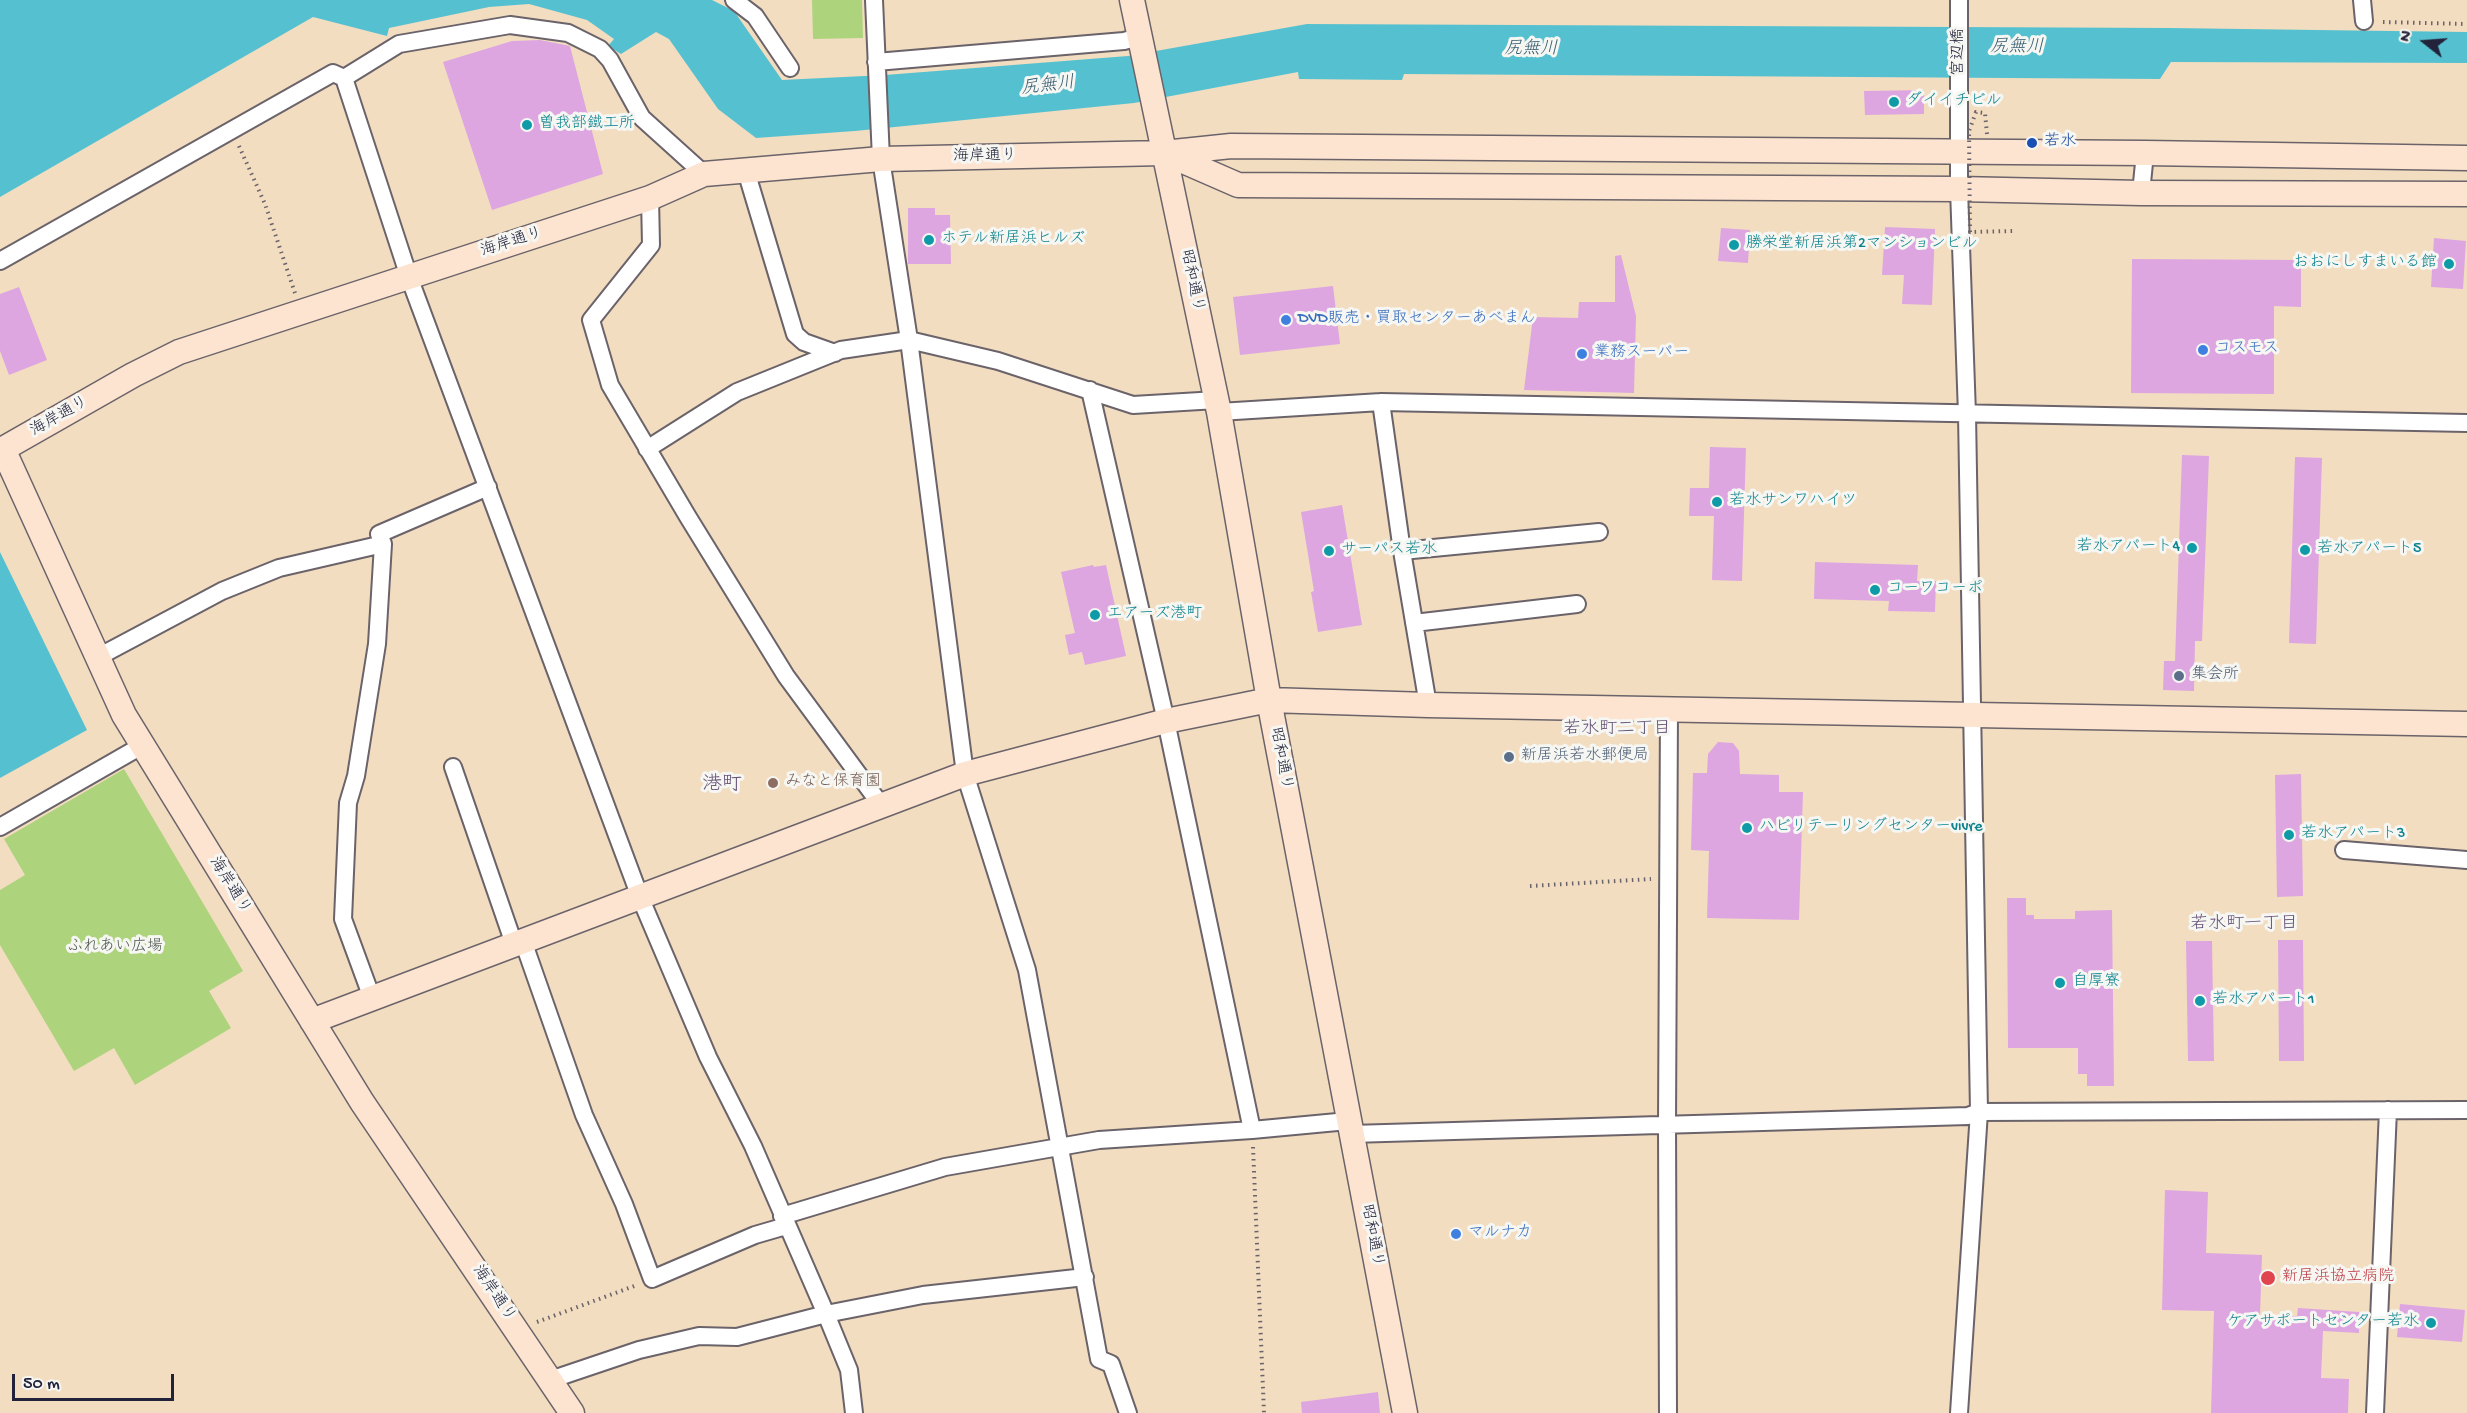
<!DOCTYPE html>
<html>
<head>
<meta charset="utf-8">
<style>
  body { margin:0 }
  #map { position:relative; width:2467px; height:1413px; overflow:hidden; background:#f2ddc0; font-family:"Gochi Hand",sans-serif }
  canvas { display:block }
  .north { position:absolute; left:2395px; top:12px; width:60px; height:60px; -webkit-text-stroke:4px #f6f6f2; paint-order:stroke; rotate:287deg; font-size:16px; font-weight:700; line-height:24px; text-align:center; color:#22223b }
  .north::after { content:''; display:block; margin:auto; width:21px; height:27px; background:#22223b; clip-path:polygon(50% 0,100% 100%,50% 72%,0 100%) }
  .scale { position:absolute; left:12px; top:1374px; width:162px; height:27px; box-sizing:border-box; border:3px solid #22223b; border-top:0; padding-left:8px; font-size:18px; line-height:21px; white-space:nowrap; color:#22223b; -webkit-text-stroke:4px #f6f6f2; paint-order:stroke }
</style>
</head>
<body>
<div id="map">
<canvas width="2467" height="1413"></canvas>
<div class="north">N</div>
<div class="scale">50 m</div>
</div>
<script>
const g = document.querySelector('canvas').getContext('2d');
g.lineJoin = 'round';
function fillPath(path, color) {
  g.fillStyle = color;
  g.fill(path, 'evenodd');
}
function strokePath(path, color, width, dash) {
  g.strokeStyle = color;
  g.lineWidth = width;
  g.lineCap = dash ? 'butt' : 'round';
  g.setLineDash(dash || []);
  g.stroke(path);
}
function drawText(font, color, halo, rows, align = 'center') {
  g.font = font + ' "Gochi Hand","Klee One",sans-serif';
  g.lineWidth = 6;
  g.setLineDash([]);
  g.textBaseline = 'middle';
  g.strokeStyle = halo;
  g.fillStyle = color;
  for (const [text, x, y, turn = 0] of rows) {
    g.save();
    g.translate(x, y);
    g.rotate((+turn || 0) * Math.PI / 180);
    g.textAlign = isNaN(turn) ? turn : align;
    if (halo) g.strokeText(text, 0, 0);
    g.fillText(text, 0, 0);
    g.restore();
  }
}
fillPath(new Path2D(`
  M 812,0 L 862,0 L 863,38 L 813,39 Z
  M 124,769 L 243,971 L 209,991 L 231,1028 L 135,1085 L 114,1048 L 74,1071 L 0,945 L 0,890 L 25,875 L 4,839 Z`), '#aed37d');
fillPath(new Path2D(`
  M 0,0 L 712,0 L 734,11 L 782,80 L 885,75 L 1128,56 L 1307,24 L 2169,28 L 2467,32 L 2467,63 L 2171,62 L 2160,79 L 1404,74 L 1402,80 L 1299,79 L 1298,72 L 1134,103 L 855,131 L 756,138 L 718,109 L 669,39 L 656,32 L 621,54 L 608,46 L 614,39 L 587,20 L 529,4 L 489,7 L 389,28 L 387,36 L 313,17 L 0,197 Z
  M 0,552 L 87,730 L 0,778 Z`), '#55c1d0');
fillPath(new Path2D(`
  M 540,40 L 570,46 L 603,174 L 492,210 L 443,62 L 512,41 Z
  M 1924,90 L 1924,114 L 1865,115 L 1864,91 Z
  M 908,208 L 935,208 L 935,215 L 950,215 L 951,264 L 908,264 Z
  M 1885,227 L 1935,229 L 1932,305 L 1902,304 L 1904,275 L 1882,275 Z
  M 1721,228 L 1750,230 L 1748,263 L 1718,261 Z
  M 2434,238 L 2466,241 L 2463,289 L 2431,287 Z
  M 1621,255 L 1636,316 L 1634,393 L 1524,390 L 1533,317 L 1578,318 L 1579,302 L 1615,302 L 1615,256 Z
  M 2132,259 L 2301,260 L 2301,307 L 2274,306 L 2274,394 L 2131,393 Z
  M 1333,286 L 1340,344 L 1240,355 L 1233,297 Z
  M 19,287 L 47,360 L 9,375 L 0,351 L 0,294 Z
  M 1710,447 L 1746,448 L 1742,581 L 1712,580 L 1714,516 L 1689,516 L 1690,488 L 1709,488 Z
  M 2182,455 L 2209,456 L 2202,641 L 2195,641 L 2194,691 L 2163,690 L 2164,661 L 2175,661 Z
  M 2295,457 L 2322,458 L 2316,644 L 2289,643 Z
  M 1342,505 L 1362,625 L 1318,632 L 1311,592 L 1314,591 L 1301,512 Z
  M 1815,562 L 1918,565 L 1917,581 L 1936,581 L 1935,612 L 1888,611 L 1889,601 L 1814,599 Z
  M 1093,565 L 1094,567 L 1106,565 L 1126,656 L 1085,665 L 1082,652 L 1069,655 L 1065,635 L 1075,633 L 1061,572 Z
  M 1718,742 L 1733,743 L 1739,751 L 1740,774 L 1779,775 L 1779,792 L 1803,792 L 1799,920 L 1707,918 L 1709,851 L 1691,850 L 1693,773 L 1707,773 L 1708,754 Z
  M 2301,774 L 2303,896 L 2277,897 L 2275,775 Z
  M 2007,898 L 2026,898 L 2026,915 L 2034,915 L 2034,919 L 2075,919 L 2075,911 L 2112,910 L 2114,1086 L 2087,1086 L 2087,1074 L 2078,1074 L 2078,1048 L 2008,1048 Z
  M 2278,940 L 2303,940 L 2304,1061 L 2279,1061 Z
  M 2186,941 L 2212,941 L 2214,1061 L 2188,1061 Z
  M 2165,1190 L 2208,1192 L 2206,1253 L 2262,1255 L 2260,1315 L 2297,1316 L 2298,1308 L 2359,1312 L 2359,1333 L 2323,1331 L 2321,1378 L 2349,1379 L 2348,1413 L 2211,1413 L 2214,1311 L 2162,1310 Z
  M 2400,1304 L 2465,1310 L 2462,1342 L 2397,1337 Z
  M 1378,1392 L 1380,1413 L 1302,1413 L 1301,1402 Z`), '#dda6e1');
const street = new Path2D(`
  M 734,0 L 755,16 L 790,68
  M 874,0 L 881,159 L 909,340 L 965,774 L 1027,970 L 1099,1359 L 1111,1364 L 1128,1413
  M 2362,0 L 2364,21
  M 876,62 L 1124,41 L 1139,37
  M 344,78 L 399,44 L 510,25 L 568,33 L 600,49 L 610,60 L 642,118 L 704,174
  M 746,171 L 795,334 L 804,342 L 835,353
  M 2141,193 L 2145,153
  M 650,198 L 651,245 L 591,320 L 610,385 L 688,517 L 786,676 L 881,805
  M 0,261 L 333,73 L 344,78 L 409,277 L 640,897 L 708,1057 L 753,1146 L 826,1314 L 849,1370 L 854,1413
  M 1090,390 L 1166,721 L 1252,1130
  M 1381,402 L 1402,551 L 1428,705
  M 1219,412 L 1381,402 L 2467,423
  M 647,449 L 737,392 L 841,350 L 909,340 L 998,361 L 1133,405 L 1217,400
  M 1402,551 L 1599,532
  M 1414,623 L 1577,604
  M 98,657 L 222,591 L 279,568 L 383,544
  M 453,767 L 514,944
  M 0,827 L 143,745
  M 2344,850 L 2467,860
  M 523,941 L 584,1115 L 624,1204 L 652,1279 L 755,1235 L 786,1226
  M 372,998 L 343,919 L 348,803 L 356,776 L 377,644 L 383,544 L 379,534 L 488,487
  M 1351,1134 L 1968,1116 L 1979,1112 L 2467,1110
  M 782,1216 L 945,1167 L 1099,1140 L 1252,1130 L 1348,1121
  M 550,1380 L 639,1350 L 699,1336 L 737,1337 L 826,1314 L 923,1295 L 1085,1277
  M 1668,1413 L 1667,1124 L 1669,709
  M 1959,1413 L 1979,1112 L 1967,414 L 1959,189 L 1959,0
  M 2375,1413 L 2388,1110`);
const secondary = new Path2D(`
  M 1132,0 L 1219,412 L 1269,700 L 1405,1413
  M 1167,154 L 1238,185 L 1959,189 L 2141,193 L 2467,194
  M 312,1021 L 965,774 L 1166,721 L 1269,700 L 1428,705 L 2467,724
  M 572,1413 L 362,1102 L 124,715 L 3,449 L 133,375 L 179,352 L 650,198 L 704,174 L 881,159 L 1164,153 L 1231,146 L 2145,153 L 2467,158`);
strokePath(street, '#6b636a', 20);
strokePath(secondary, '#6b636a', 27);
strokePath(new Path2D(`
  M 2383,22 L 2467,24
  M 239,146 L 265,204 L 295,293
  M 1530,886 L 1651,879
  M 1253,1147 L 1264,1413
  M 537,1322 L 637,1285`), '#6b636a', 4, [1.5, 4.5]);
strokePath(street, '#fff', 16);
strokePath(secondary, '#fde4d0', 24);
strokePath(new Path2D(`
  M 1987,134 L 1985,113 L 1976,112 L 1969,131 L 1970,232 L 2013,231`), '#6b636a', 4, [1.5, 4.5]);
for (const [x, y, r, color] of [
  [1894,102,6,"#0f9aa8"],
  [527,125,6,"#0f9aa8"],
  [2032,143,6,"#1a4fb4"],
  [929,240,6,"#0f9aa8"],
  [1734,245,6,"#0f9aa8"],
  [2449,264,6,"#0f9aa8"],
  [1286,320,6,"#3f7fe0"],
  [2203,350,6,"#3f7fe0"],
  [1582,354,6,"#3f7fe0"],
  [1717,502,6,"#0f9aa8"],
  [2192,548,6,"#0f9aa8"],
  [2305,550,6,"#0f9aa8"],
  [1329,551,6,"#0f9aa8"],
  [1875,590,6,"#0f9aa8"],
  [1095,615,6,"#0f9aa8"],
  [2179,676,6,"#5c6f8a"],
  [1509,757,6,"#5c6f8a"],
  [773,783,6,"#8d6e63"],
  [1747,828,6,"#0f9aa8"],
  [2289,835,6,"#0f9aa8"],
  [2060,983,6,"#0f9aa8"],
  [2200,1001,6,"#0f9aa8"],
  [1456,1234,6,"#3f7fe0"],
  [2268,1278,8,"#e0444e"],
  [2431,1323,6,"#0f9aa8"]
]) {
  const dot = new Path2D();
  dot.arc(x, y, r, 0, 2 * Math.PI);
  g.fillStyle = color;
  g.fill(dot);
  strokePath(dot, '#f6f6f2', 2);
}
drawText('16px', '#22223b', '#f6f6f2', [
  ["宮辺橋",1960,52,-90],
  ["海岸通り",985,157,-1],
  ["海岸通り",512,243,-18],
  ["昭和通り",1191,281,78],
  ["海岸通り",60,417,-30],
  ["昭和通り",1280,759,79],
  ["海岸通り",229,886,58],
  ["昭和通り",1371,1236,79],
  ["海岸通り",493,1294,56]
]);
drawText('16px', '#0d838f', '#f6f6f2', [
  ["ダイイチビル",1906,102],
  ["曽我部鐵工所",539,125],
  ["ホテル新居浜ヒルズ",941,240],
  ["勝栄堂新居浜第2マンションビル",1746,245],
  ["おおにしすまいる館",2437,264,"right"],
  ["若水サンワハイツ",1729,502],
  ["若水アパート4",2180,548,"right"],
  ["若水アパート5",2317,550],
  ["サーパス若水",1341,551],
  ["コーワコーポ",1887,590],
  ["エアーズ港町",1107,615],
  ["ハビリテーリングセンターvivre",1759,828],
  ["若水アパート3",2301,835],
  ["自厚寮",2072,983],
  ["若水アパート1",2212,1001],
  ["ケアサポートセンター若水",2419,1323,"right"]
], 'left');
drawText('16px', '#164399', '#f6f6f2', [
  ["若水",2044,143]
], 'left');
drawText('16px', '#366cbe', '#f6f6f2', [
  ["DVD販売・買取センターあべまん",1298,320],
  ["コスモス",2215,350],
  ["業務スーパー",1594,354],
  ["マルナカ",1468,1234]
], 'left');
drawText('16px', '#4e5e75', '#f6f6f2', [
  ["集会所",2191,676],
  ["新居浜若水郵便局",1521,757]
], 'left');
drawText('16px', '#785e54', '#f6f6f2', [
  ["みなと保育園",785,783]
], 'left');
drawText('16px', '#4c574f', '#f6f6f2', [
  ["ふれあい広場",115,948]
]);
drawText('16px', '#be3a42', '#f6f6f2', [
  ["新居浜協立病院",2282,1278]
], 'left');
drawText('italic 18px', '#345a6f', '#f6f6f2', [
  ["尻無川",2017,48],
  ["尻無川",1531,50],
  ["尻無川",1048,87,-7]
]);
drawText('18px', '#635075', '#f6f6f2', [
  ["若水町二丁目",1617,730],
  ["若水町一丁目",2244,925]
]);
drawText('20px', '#635075', '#f6f6f2', [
  ["港町",722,786]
]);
</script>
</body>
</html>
